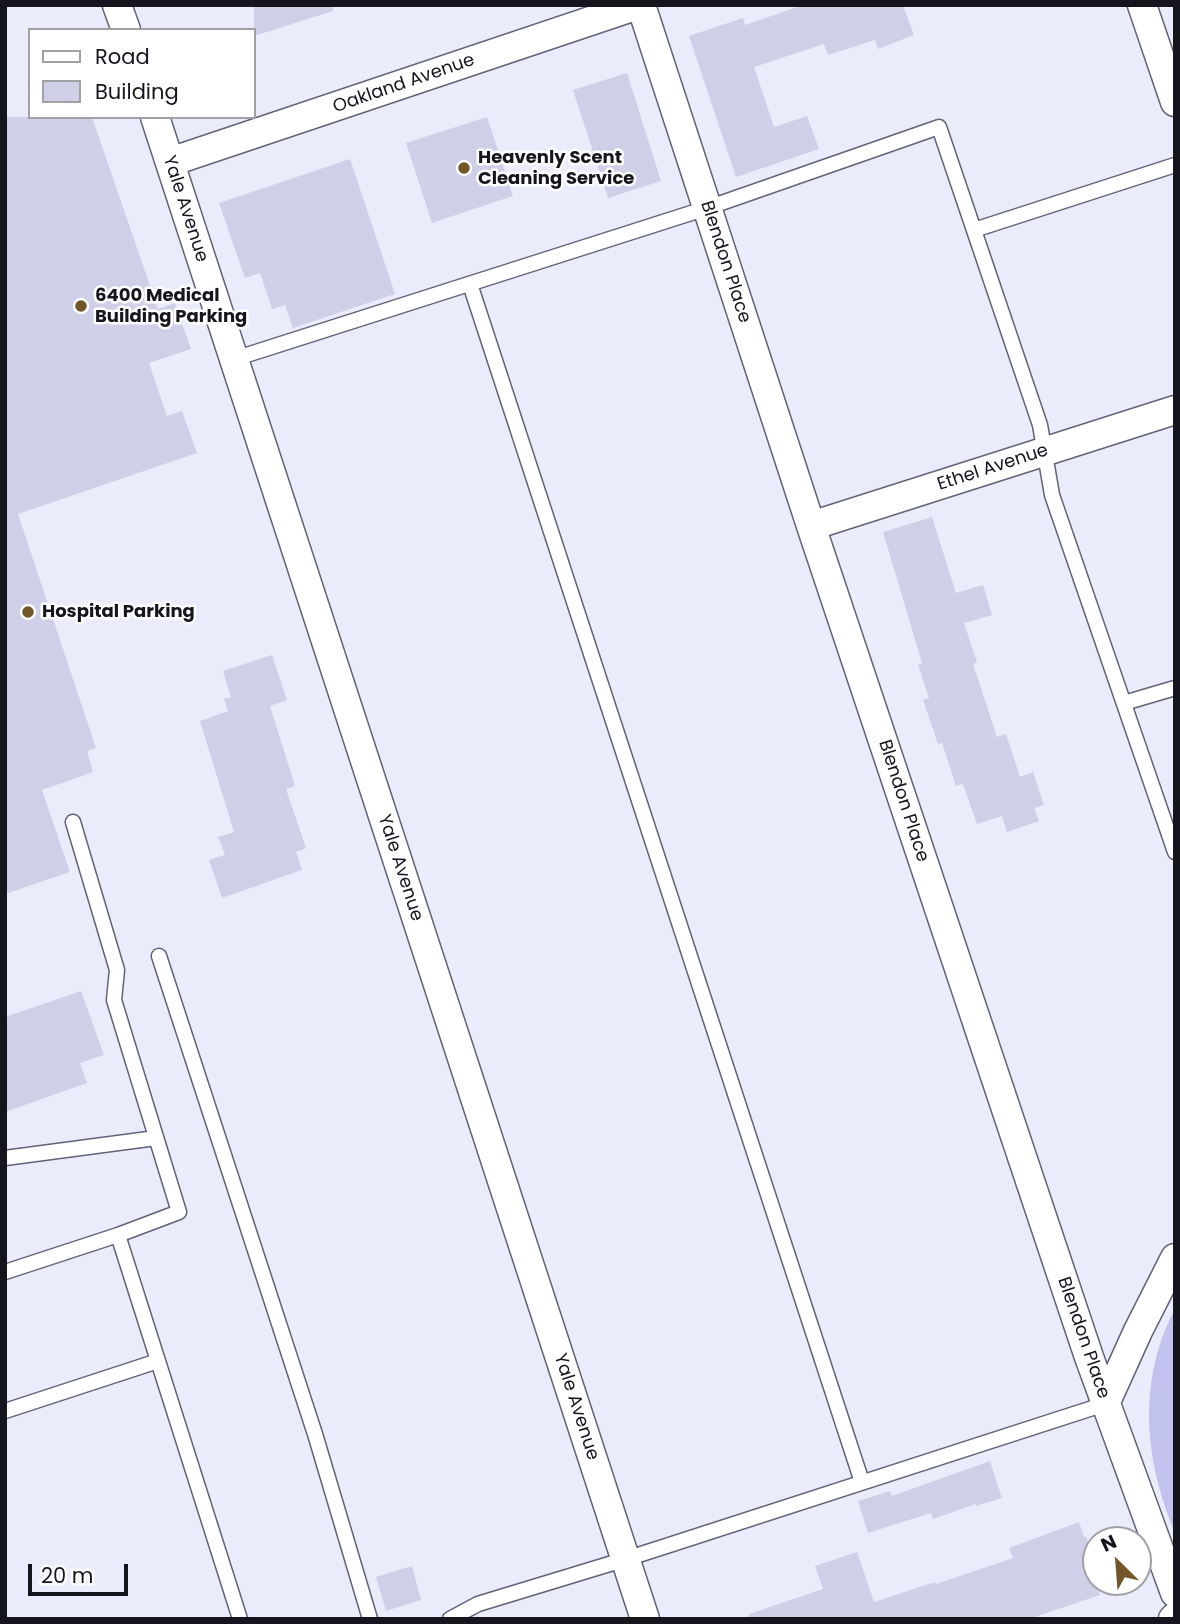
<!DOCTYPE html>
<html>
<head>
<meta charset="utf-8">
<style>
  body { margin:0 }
  #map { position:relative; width:1180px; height:1624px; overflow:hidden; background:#ebecfb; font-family:Poppins,sans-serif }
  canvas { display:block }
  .frame { position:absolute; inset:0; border:7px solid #15151e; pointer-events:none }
  .legend { position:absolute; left:28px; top:28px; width:228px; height:91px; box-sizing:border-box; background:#fff; border:2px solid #a1a1a5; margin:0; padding:9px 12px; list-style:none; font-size:21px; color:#15151e }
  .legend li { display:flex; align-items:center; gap:14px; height:35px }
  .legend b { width:35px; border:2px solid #a1a1a5 }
  .north { position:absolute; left:1082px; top:1526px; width:70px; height:70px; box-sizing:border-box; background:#fff; border:2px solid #a1a1a5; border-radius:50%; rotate:335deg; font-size:19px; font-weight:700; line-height:28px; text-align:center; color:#15151e }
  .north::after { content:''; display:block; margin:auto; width:24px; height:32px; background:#725529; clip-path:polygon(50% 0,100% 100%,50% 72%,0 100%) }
  .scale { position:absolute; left:28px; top:1564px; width:100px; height:32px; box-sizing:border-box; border:4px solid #15151e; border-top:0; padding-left:9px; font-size:21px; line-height:24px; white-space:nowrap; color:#15151e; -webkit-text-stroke:5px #fff; paint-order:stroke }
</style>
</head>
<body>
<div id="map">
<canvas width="1180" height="1624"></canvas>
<div class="frame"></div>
<ul class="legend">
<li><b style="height:9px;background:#fff"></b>Road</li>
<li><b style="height:19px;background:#cfcfe8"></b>Building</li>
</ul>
<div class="north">N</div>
<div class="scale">20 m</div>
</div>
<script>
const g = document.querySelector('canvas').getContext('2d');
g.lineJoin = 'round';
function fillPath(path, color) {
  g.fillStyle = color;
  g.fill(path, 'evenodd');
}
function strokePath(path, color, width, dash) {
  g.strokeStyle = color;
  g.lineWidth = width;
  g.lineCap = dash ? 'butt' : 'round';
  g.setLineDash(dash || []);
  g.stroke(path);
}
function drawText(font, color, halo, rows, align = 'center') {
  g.font = font + ' Poppins,sans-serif';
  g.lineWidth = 5;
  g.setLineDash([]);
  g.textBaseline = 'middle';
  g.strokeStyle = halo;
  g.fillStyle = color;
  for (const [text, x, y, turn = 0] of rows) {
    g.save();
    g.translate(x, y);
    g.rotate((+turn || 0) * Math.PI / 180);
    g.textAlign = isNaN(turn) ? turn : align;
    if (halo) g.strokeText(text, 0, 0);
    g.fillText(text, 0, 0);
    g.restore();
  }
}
fillPath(new Path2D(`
  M 1175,1309 L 1175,1533 C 1169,1518 1163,1503 1159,1487 C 1143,1427 1145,1365 1175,1309 Z`), '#c2c2ef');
fillPath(new Path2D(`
  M 254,5 L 333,5 L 333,11 L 254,36 Z
  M 803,5 L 903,5 L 914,35 L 878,49 L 875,40 L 828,55 L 824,44 L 754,67 L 774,127 L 807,116 L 819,149 L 736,177 L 689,36 L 743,18 L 745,25 Z
  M 627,73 L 661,181 L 608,198 L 573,90 Z
  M 5,117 L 92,117 L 158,309 L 175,303 L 191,349 L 149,363 L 167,416 L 182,411 L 197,453 L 18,514 L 96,748 L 87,751 L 93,772 L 42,790 L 70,872 L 5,894 Z
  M 487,117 L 513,196 L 432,223 L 406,143 Z
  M 350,159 L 395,294 L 293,328 L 285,305 L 272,309 L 260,273 L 245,278 L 219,203 Z
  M 932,517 L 956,593 L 983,585 L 992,615 L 964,623 L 977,662 L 973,664 L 997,737 L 1006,734 L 1020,777 L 1033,772 L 1044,805 L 1034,808 L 1039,821 L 1007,832 L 1002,816 L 977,824 L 964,787 L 962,784 L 956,786 L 942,743 L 938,744 L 923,700 L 929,698 L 918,665 L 922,663 L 883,532 Z
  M 272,655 L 287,700 L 270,706 L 295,786 L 286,789 L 306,848 L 296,852 L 302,870 L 222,898 L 209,860 L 225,855 L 218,837 L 234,832 L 200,721 L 228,711 L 224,699 L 231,697 L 223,671 Z
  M 81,991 L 104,1055 L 80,1063 L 87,1083 L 5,1112 L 5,1017 Z
  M 990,1461 L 1002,1498 L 976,1506 L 976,1504 L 933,1519 L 931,1513 L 868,1533 L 858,1501 L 890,1491 L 892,1496 Z
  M 1079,1522 L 1084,1537 L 1086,1536 L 1096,1566 L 1096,1582 L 1101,1583 L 1096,1584 L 1100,1595 L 1029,1619 L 749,1619 L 749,1614 L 823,1589 L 815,1566 L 857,1552 L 874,1602 L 935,1582 L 936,1584 L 1013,1558 L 1009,1548 Z
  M 412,1566 L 421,1600 L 386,1611 L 376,1577 Z`), '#cfcfe8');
const service = new Path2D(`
  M 974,230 L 1175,165
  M 470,284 L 862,1482
  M 234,359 L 707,208 L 939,127 L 1040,425 L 1052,495 L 1175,852
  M 1124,703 L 1175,688
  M 73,822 L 117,970 L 114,1000 L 179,1212 L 118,1235
  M 159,956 L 315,1434 L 370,1619
  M 5,1158 L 156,1138
  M 5,1272 L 118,1235 L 240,1619
  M 5,1411 L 158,1361
  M 450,1619 L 478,1604 L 626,1559 L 1105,1404`);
const minor = new Path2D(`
  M 117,5 L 126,30
  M 641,5 L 811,526 L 1089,1357 L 1175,1593
  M 1142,5 L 1175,102
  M 155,117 L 645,1619
  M 170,162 L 638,5
  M 811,526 L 1175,410
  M 1105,1404 L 1138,1331 L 1175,1258
  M 1173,1619 L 1175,1617`);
strokePath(service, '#626278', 17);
strokePath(minor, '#626278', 31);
strokePath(service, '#fff', 14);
strokePath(minor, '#fff', 28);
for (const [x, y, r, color] of [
  [464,168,7,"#725529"],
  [81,306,7,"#725529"],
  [28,612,7,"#725529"]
]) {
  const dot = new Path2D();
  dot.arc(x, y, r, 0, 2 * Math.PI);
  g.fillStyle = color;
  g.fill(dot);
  strokePath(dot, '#fff', 2.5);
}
drawText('18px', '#15151e', '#fff', [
  ["Oakland Avenue",404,84,-19],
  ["Yale Avenue",185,209,72],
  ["Blendon Place",725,262,72],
  ["Ethel Avenue",993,468,-18],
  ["Blendon Place",903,801,72],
  ["Yale Avenue",400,868,72],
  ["Blendon Place",1083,1338,71],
  ["Yale Avenue",576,1407,72]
]);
drawText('bold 18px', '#15151e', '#fff', [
  ["Heavenly Scent",478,158],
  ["Cleaning Service",478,179],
  ["6400 Medical",95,296],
  ["Building Parking",95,317],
  ["Hospital Parking",42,612]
], 'left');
</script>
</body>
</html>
